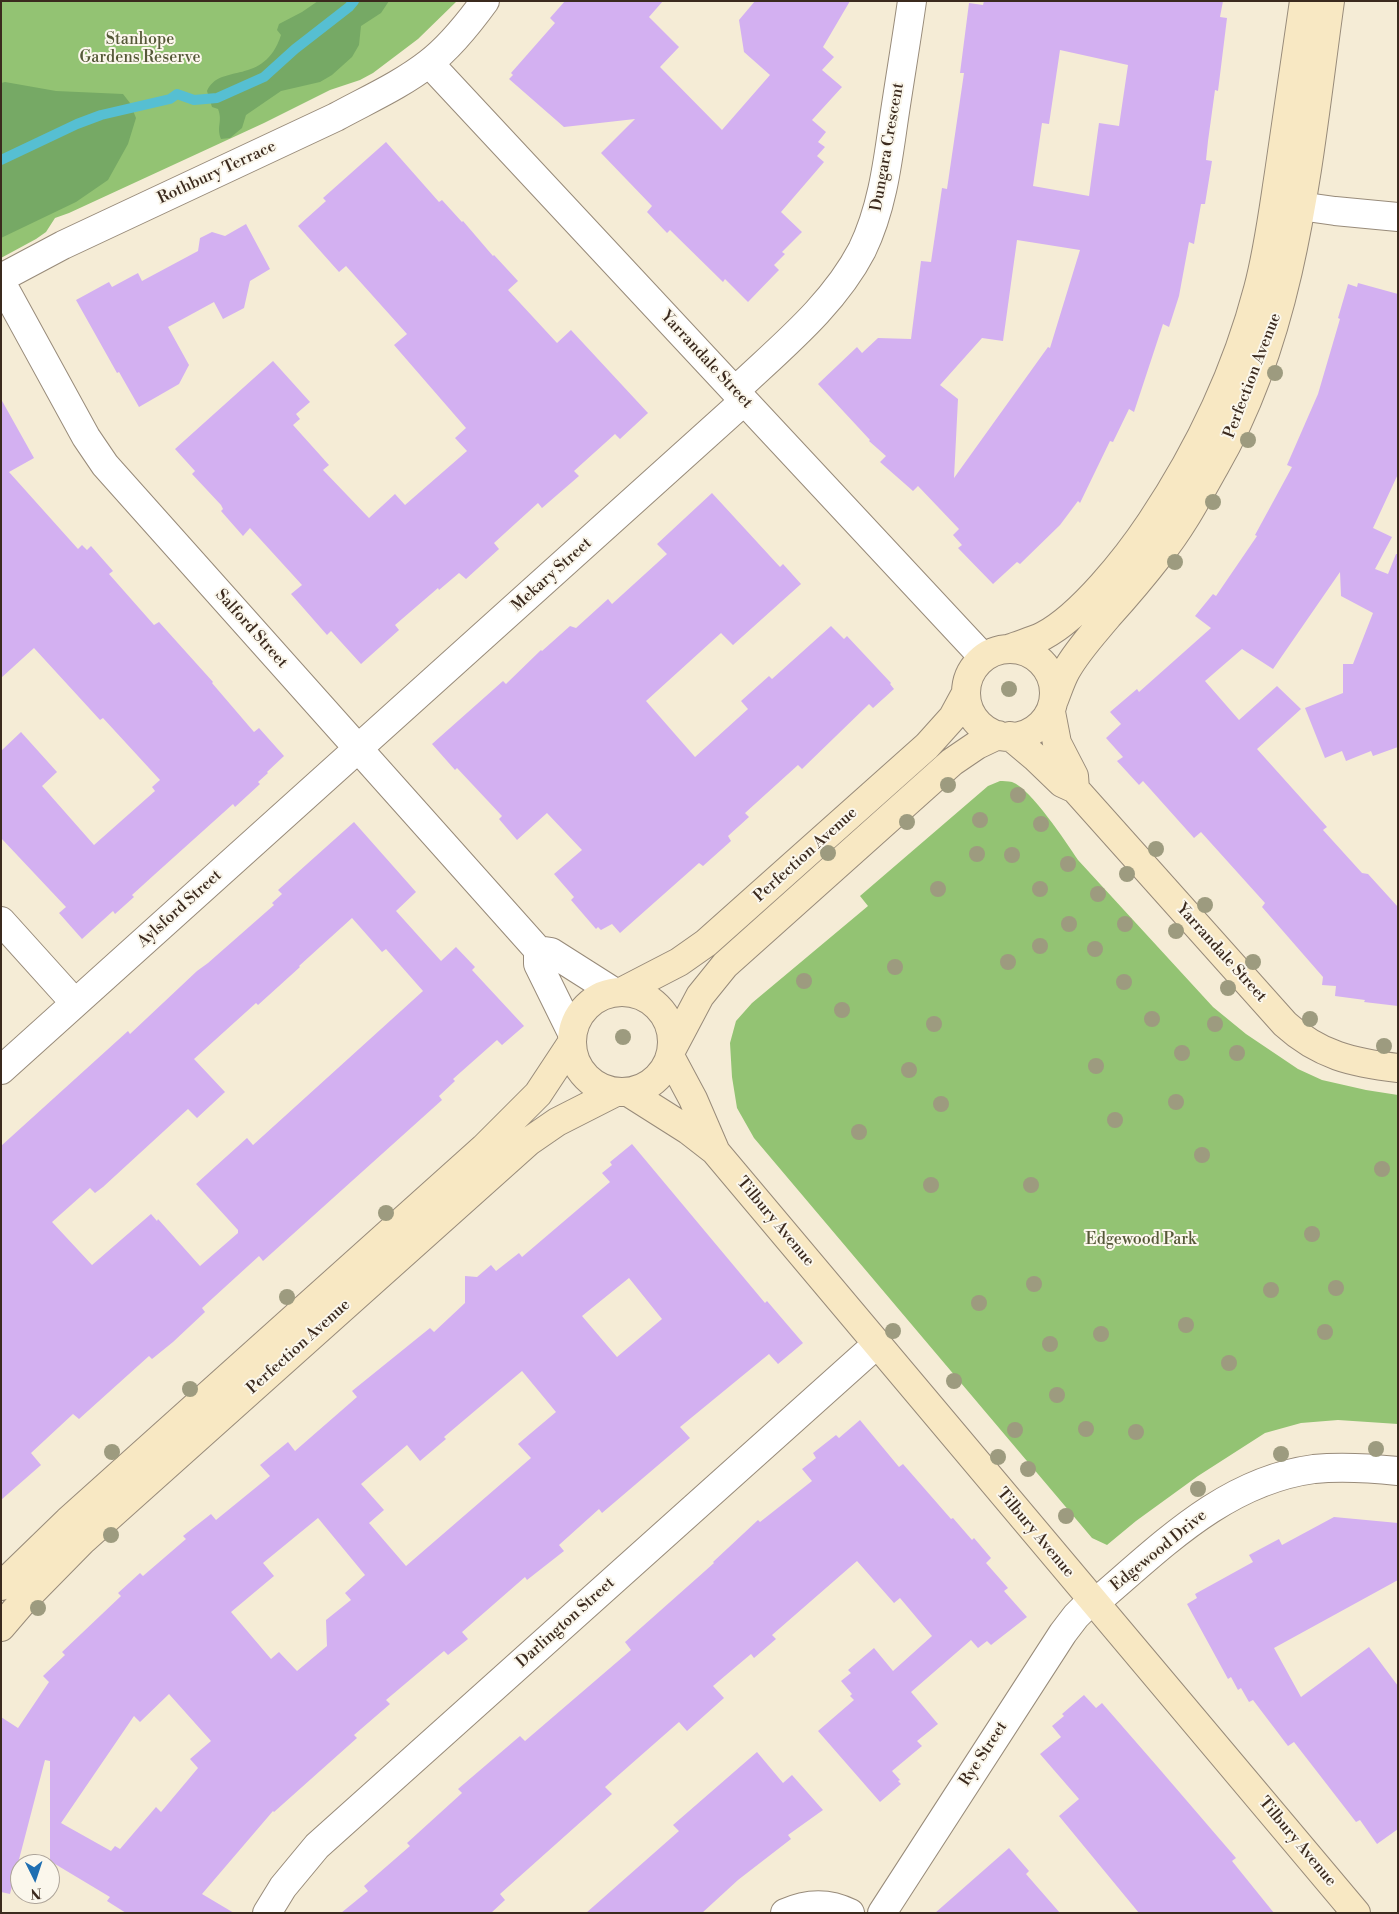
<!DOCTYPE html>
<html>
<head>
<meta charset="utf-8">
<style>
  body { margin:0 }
  #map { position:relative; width:1399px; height:1914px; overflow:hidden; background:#f5ecd6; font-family:"Libre Bodoni",serif }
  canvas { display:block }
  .frame { position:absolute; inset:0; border:2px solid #3b2a1e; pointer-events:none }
  .north { position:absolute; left:10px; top:1854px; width:50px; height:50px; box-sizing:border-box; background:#fbf7ec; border:1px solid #aea59a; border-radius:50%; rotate:176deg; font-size:14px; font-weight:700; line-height:20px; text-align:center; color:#3b2a1e }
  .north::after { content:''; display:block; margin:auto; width:18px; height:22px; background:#1f6fb2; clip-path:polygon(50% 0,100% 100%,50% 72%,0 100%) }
</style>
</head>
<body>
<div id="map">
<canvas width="1399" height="1914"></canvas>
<div class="frame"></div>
<div class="north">N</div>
</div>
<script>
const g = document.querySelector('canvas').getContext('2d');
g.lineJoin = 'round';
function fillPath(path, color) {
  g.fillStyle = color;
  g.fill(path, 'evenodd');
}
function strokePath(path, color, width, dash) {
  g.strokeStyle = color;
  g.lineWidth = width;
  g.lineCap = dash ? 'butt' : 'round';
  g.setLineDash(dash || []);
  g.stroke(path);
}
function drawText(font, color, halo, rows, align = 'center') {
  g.font = font + ' "Libre Bodoni",serif';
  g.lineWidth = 4;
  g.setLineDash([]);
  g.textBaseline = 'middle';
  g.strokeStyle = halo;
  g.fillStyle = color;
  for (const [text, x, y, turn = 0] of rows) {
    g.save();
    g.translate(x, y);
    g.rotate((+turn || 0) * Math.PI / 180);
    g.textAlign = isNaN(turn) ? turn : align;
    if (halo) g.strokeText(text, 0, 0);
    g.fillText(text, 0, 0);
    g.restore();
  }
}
fillPath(new Path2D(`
  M 1,1 L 457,1 L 418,39 L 373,73 L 360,80 L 330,90 L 264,123 L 69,213 L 55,218 L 46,232 L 36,239 L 1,258 Z
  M 1000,781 C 1003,781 1008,781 1012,782 C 1031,789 1066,842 1078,860 L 1213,1007 L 1246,1034 L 1298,1069 L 1322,1080 L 1366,1090 L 1398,1095 L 1398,1424 L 1338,1420 L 1301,1423 L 1265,1433 L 1198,1476 L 1136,1521 L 1107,1545 L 1092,1538 L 754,1138 L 737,1108 L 732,1077 L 730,1043 L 736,1021 L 752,1003 L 868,906 L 860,896 L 988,786 Z`), '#93c373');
fillPath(new Path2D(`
  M 318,1 L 389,1 L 381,13 L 361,26 L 359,45 L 352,57 L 332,75 L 320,82 L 281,91 L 246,115 L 242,128 L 230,138 L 221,139 C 216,126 223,122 218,109 L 212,107 L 207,91 C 220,62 264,87 281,35 L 277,30 L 279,24 L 302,12 Z
  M 5,82 L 56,91 L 123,94 L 130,103 L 136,118 L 128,144 L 108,180 L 76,202 L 1,238 L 1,83 Z`), '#76a965');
strokePath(new Path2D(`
  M 1,160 L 77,124 L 101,115 L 170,99 L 177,94 L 194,100 L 217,98 L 264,77 L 295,49 L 349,7 L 354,1`), '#56bfd2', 10);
fillPath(new Path2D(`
  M 565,1 L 663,1 L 649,17 L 679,47 L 660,67 L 722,130 L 770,75 L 744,52 L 739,20 L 755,1 L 850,1 L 823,47 L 834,57 L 822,70 L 842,87 L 812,120 L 826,132 L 818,142 L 825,147 L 817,156 L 824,162 L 781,212 L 802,232 L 782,252 L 785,254 L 774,265 L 779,270 L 748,302 L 725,279 L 723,282 L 670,230 L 667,233 L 647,212 L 652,206 L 601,153 L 635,119 L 564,127 L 509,79 L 513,75 L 511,73 L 555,23 L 550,18 Z
  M 984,1 L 1223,1 L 1220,17 L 1227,18 L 1218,91 L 1215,90 L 1208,141 L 1206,160 L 1212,161 L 1205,204 L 1201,204 L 1194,244 L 1189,242 L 1179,296 L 1169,327 L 1163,324 L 1134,412 L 1129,409 L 1113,442 L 1110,441 L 1080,503 L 1078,501 L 1060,525 L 1020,564 L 1017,562 L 993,584 L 958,548 L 962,545 L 953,535 L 959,529 L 918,486 L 913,491 L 880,462 L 886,456 L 869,441 L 870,440 L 818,384 L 857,347 L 862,353 L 878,338 L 911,339 L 921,261 L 931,262 L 942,188 L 947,189 L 964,73 L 960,73 L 969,3 L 983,5 ZM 1060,50 L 1128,65 L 1119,126 L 1099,123 L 1089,196 L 1033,186 L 1042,123 L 1049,124 ZM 1017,240 L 1080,250 L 1050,348 L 1048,347 L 954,478 L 958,399 L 940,385 L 982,338 L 1003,341 Z
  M 386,142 L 439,202 L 442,200 L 462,222 L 463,221 L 493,256 L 494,255 L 518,281 L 508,290 L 557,343 L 571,330 L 648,413 L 620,439 L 615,434 L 574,471 L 579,476 L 542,508 L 538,503 L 494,543 L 499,549 L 466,579 L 459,573 L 439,590 L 438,588 L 395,625 L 399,630 L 361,664 L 331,631 L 327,635 L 291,594 L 302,585 L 250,528 L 243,536 L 221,511 L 223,509 L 221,505 L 192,474 L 195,471 L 175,449 L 273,361 L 310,402 L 296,414 L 300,419 L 293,425 L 329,465 L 323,470 L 369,518 L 395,494 L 405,505 L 467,451 L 455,438 L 466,428 L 394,345 L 407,334 L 346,266 L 339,272 L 298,226 L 326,201 L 323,198 Z
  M 246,224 L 270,269 L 250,281 L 244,308 L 223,319 L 214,302 L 168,327 L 189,365 L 179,384 L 139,407 L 119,372 L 117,373 L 76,300 L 109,282 L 112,287 L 138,273 L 142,281 L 198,251 L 200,238 L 212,232 L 225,236 Z
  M 1358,283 L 1398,294 L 1398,474 L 1373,528 L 1392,537 L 1375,569 L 1388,574 L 1396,554 L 1398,554 L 1398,747 L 1373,756 L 1371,751 L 1346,761 L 1342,751 L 1325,758 L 1305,708 L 1343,693 L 1343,664 L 1353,664 L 1373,613 L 1341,596 L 1340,572 L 1273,669 L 1242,649 L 1205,681 L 1239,720 L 1277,686 L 1301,709 L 1257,749 L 1327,827 L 1323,830 L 1362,873 L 1368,874 L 1398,907 L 1398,1006 L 1364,1002 L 1365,1000 L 1335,996 L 1336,986 L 1322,985 L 1323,977 L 1262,907 L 1265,903 L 1201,832 L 1194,838 L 1143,781 L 1139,785 L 1117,761 L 1123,757 L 1106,738 L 1121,724 L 1110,712 L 1137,689 L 1139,692 L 1211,628 L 1195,616 L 1213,594 L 1216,596 L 1257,536 L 1255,535 L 1292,467 L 1287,465 L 1318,394 L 1340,319 L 1338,318 L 1348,284 L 1357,287 Z
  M 1,399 L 34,458 L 9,472 L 78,549 L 82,545 L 87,550 L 91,546 L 113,571 L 109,574 L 154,625 L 159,622 L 213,682 L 212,683 L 254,732 L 259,728 L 284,756 L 267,772 L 268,773 L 258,782 L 260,784 L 235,807 L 233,804 L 154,875 L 132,895 L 134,897 L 115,914 L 113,911 L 82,939 L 59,913 L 66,907 L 1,838 L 1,751 L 21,732 L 57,772 L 42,786 L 94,845 L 155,791 L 152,787 L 160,780 L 103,718 L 100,720 L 34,648 L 1,678 Z
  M 712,493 L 780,567 L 783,564 L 801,584 L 733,645 L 721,633 L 646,701 L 695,757 L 748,709 L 741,701 L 769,676 L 772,679 L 831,626 L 844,639 L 847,636 L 891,683 L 890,684 L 894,689 L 873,708 L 869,704 L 802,769 L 798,765 L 745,813 L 749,817 L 728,836 L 731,841 L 703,866 L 699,863 L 620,933 L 612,924 L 601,930 L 598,927 L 596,929 L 571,900 L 574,897 L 554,874 L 582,850 L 547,813 L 517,840 L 499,819 L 502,816 L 457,768 L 455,770 L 432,744 L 503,681 L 506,684 L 541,650 L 542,651 L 570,626 L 576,628 L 608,599 L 612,604 L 667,554 L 657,544 Z
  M 354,822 L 416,892 L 396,911 L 441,961 L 456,947 L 475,967 L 472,970 L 524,1026 L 502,1045 L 497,1040 L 453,1079 L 455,1081 L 439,1096 L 442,1100 L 263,1261 L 259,1256 L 202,1308 L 205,1312 L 173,1342 L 152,1359 L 149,1356 L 79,1419 L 73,1414 L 31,1453 L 41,1465 L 1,1500 L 1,1146 L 128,1031 L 130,1034 L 197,971 L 208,963 L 274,905 L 272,903 L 282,894 L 278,890 ZM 352,918 L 382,952 L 386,949 L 423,991 L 253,1145 L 247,1138 L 196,1184 L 238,1230 L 238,1233 L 200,1266 L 158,1219 L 157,1221 L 151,1214 L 92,1265 L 52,1222 L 90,1188 L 95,1193 L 103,1187 L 188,1109 L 197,1118 L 225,1092 L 194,1059 L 256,1003 L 258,1005 L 300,967 L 299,966 Z
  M 632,1144 L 765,1303 L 767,1301 L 803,1343 L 778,1364 L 769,1354 L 680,1427 L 690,1438 L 602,1513 L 599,1509 L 559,1545 L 564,1551 L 527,1580 L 525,1577 L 462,1632 L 468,1639 L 448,1655 L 444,1651 L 386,1700 L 390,1704 L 354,1735 L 357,1738 L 274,1812 L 273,1811 L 202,1894 L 234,1913 L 126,1913 L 107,1901 L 110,1897 L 50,1861 L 50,1761 L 45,1760 L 10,1894 L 1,1892 L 1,1717 L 18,1728 L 49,1682 L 43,1676 L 65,1655 L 62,1652 L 121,1596 L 118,1593 L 140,1573 L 143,1576 L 186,1539 L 183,1536 L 211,1514 L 216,1520 L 270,1476 L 260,1465 L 288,1442 L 295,1451 L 357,1397 L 352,1391 L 430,1328 L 434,1332 L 465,1303 L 465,1276 L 477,1277 L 491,1265 L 496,1271 L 519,1253 L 522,1257 L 610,1182 L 602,1173 L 612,1165 L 610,1162 ZM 629,1278 L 662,1319 L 617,1357 L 582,1316 ZM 522,1371 L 556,1412 L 518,1444 L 531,1458 L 406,1566 L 369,1523 L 384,1510 L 361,1484 L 407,1445 L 420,1461 L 446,1439 L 444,1437 ZM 318,1518 L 365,1575 L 345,1593 L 351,1600 L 326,1620 L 327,1646 L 297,1671 L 279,1652 L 271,1659 L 231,1612 L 274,1576 L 263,1563 ZM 169,1694 L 211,1741 L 190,1759 L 198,1768 L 161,1812 L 156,1807 L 120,1849 L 115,1846 L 111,1851 L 61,1823 L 134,1716 L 140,1722 Z
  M 860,1420 L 899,1467 L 903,1464 L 951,1519 L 953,1518 L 972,1540 L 974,1538 L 991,1558 L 986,1563 L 1008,1588 L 1004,1591 L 1027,1617 L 991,1645 L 987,1641 L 978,1648 L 971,1640 L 911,1692 L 938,1724 L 917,1741 L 922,1746 L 892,1771 L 900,1780 L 898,1781 L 901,1784 L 880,1802 L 818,1731 L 854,1700 L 850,1696 L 852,1694 L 841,1681 L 851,1673 L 848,1670 L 874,1648 L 893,1671 L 932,1636 L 900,1598 L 894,1603 L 857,1561 L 772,1635 L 776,1639 L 754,1658 L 751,1654 L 713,1686 L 724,1698 L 687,1731 L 679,1722 L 605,1787 L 612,1794 L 500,1894 L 505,1900 L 491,1913 L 341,1913 L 368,1891 L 364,1886 L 410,1846 L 407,1843 L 462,1793 L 458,1789 L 520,1736 L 525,1741 L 631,1650 L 625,1642 L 714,1563 L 713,1562 L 758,1520 L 760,1522 L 812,1481 L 802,1469 L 816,1458 L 813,1453 L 836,1435 L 839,1438 Z
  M 1334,1517 L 1398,1523 L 1398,1580 L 1274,1648 L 1301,1697 L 1369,1647 L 1398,1686 L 1398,1829 L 1377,1844 L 1360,1820 L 1356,1822 L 1294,1742 L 1288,1746 L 1253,1700 L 1249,1702 L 1241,1688 L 1238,1690 L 1231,1677 L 1228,1679 L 1187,1604 L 1197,1598 L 1195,1594 L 1253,1562 L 1249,1555 L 1279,1539 L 1282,1545 Z
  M 1084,1695 L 1096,1708 L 1102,1703 L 1156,1765 L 1236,1858 L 1232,1861 L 1274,1913 L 1139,1913 L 1059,1816 L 1079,1799 L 1040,1754 L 1061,1737 L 1052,1726 L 1064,1716 L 1062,1714 Z
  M 757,1752 L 783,1783 L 792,1775 L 823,1810 L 788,1835 L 791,1839 L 738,1880 L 702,1913 L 586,1913 L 679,1831 L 673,1825 Z
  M 1009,1848 L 1029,1871 L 1026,1874 L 1060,1913 L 935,1913 Z`), '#d3b0f1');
const street = new Path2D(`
  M 429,63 L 983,657
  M 1278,203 L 1335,211 L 1398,217
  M 1,278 L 63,245 L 336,117 C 367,100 401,85 429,63 C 450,47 469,23 485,1
  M 1,282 L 86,437 L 105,465 L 538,950 L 551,952 L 614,992
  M 735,391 C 780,348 833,306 862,250 C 881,211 887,168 893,125 C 899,84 906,43 912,1
  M 1,921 L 75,1003
  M 538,950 L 538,964 L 572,1033
  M 1,1070 L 744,401
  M 1095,1603 C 1161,1547 1224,1481 1314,1469 C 1342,1466 1370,1468 1398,1471
  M 267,1913 L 283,1887 L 317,1846 L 877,1344
  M 785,1913 C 807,1903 828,1902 850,1913
  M 882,1913 L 1063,1633 L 1076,1616 L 1092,1600`);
const secondary = new Path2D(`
  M 1011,648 C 1021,644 1033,641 1043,636 C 1081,616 1127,558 1151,522 C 1199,450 1236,373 1258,289 C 1268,252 1273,212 1279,173 C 1287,116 1296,59 1304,1
  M966 693a44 44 0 1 1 88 0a44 44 0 1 1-88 0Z
  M 1054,700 C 1058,690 1061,680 1066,671 C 1077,651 1093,634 1108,616 C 1126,596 1143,576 1160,554 C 1182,527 1198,496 1215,466 C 1296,326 1308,158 1330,1
  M 1051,712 L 1057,743 L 1074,776 L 1075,789
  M 1010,736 L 1035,757 L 1062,783 L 1075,789 L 1285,1024 C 1319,1055 1353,1063 1398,1068
  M 623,991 L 679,962 L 706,943 L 927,746 L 953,717 L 966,693
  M572 1042a50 50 0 1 1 100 0a50 50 0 1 1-100 0Z
  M 673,1047 L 700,996 L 725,965 L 952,762 L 977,745 L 998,735
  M 670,1056 L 693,1099 L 715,1150
  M 628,1092 L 688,1130 L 715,1151 L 1356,1913
  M 1,1586 L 68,1521 L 484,1148 L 538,1094 L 571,1044
  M 1,1627 L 25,1599 L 83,1540 L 528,1142 L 557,1122 L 616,1092`);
strokePath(street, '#988b7a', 30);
strokePath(secondary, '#988b7a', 30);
strokePath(street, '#fff', 28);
strokePath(secondary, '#f8e8c3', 28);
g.fillStyle = '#9d9b7f';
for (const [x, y] of [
  [1275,373],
  [1248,440],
  [1213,502],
  [1175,562],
  [1009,689],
  [948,785],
  [1018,795],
  [980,820],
  [907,822],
  [1041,824],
  [1156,849],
  [828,853],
  [977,854],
  [1012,855],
  [1068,864],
  [1127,874],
  [938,889],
  [1040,889],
  [1098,894],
  [1205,905],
  [1069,924],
  [1125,924],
  [1176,931],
  [1040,946],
  [1095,949],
  [1008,962],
  [1253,962],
  [895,967],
  [804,981],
  [1124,982],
  [1228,988],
  [842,1010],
  [1152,1019],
  [1310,1019],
  [934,1024],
  [1215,1024],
  [623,1037],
  [1384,1046],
  [1182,1053],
  [1237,1053],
  [1096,1066],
  [909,1070],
  [1176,1102],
  [941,1104],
  [1115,1120],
  [859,1132],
  [1202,1155],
  [1382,1169],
  [931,1185],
  [1031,1185],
  [386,1213],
  [1312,1234],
  [1034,1284],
  [1336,1288],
  [1271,1290],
  [287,1297],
  [979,1303],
  [1186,1325],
  [893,1331],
  [1325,1332],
  [1101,1334],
  [1050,1344],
  [1229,1363],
  [954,1381],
  [190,1389],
  [1057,1395],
  [1086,1429],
  [1015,1430],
  [1136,1432],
  [1376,1449],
  [112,1452],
  [1281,1454],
  [998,1457],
  [1028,1469],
  [1198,1489],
  [1066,1516],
  [111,1535],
  [38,1608]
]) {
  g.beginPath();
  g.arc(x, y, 8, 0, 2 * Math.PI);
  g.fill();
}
drawText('16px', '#555838', '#fbf7ec', [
  ["Stanhope",140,40],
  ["Gardens Reserve",140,58],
  ["Edgewood Park",1141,1240]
]);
drawText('16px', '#3b2a1e', '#fbf7ec', [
  ["Dungara Crescent",888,147,-80],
  ["Rothbury Terrace",217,173,-25],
  ["Yarrandale Street",706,360,47],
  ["Perfection Avenue",1253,376,-69],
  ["Mekary Street",552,575,-42],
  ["Salford Street",251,629,48],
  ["Perfection Avenue",806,855,-42],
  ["Aylsford Street",180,909,-42],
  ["Yarrandale Street",1221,953,48],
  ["Tilbury Avenue",775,1222,50],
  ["Perfection Avenue",299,1347,-42],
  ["Tilbury Avenue",1035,1533,50],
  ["Edgewood Drive",1159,1551,-39],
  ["Darlington Street",566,1623,-42],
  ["Rye Street",984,1754,-57],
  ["Tilbury Avenue",1297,1842,50]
]);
</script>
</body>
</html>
